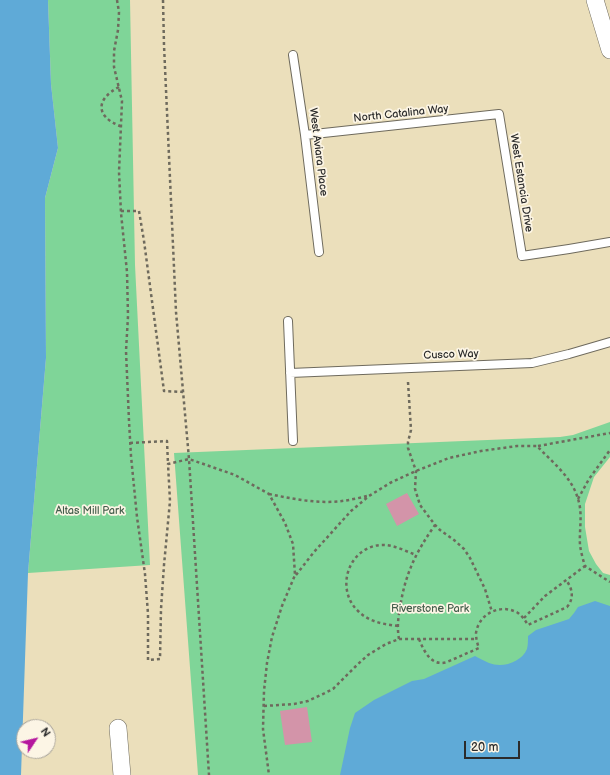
<!DOCTYPE html>
<html>
<head>
<meta charset="utf-8">
<style>
  body { margin:0 }
  #map { position:relative; width:610px; height:775px; overflow:hidden; background:#ebdfbb; font-family:"Balsamiq Sans",sans-serif }
  canvas { display:block }
  .north { position:absolute; left:16px; top:719px; width:40px; height:40px; box-sizing:border-box; background:#fcf5e5; border:1px solid #a8a49b; border-radius:50%; rotate:55deg; font-size:11px; font-weight:700; line-height:16px; text-align:center; color:#2b2b2b }
  .north::after { content:''; display:block; margin:auto; width:14px; height:18px; background:#b5179e; clip-path:polygon(50% 0,100% 100%,50% 72%,0 100%) }
  .scale { position:absolute; left:464px; top:741px; width:56px; height:18px; box-sizing:border-box; border:2px solid #2b2b2b; border-top:0; padding-left:5px; font-size:12px; line-height:14px; white-space:nowrap; color:#2b2b2b; -webkit-text-stroke:3px #fcf5e5; paint-order:stroke }
</style>
</head>
<body>
<div id="map">
<canvas width="610" height="775"></canvas>
<div class="north">N</div>
<div class="scale">20 m</div>
</div>
<script>
const g = document.querySelector('canvas').getContext('2d');
g.lineJoin = 'round';
function fillPath(path, color) {
  g.fillStyle = color;
  g.fill(path, 'evenodd');
}
function strokePath(path, color, width, dash) {
  g.strokeStyle = color;
  g.lineWidth = width;
  g.lineCap = dash ? 'butt' : 'round';
  g.setLineDash(dash || []);
  g.stroke(path);
}
function drawText(font, color, halo, rows, align = 'center') {
  g.font = font + ' "Balsamiq Sans",sans-serif';
  g.lineWidth = 3.5;
  g.setLineDash([]);
  g.textBaseline = 'middle';
  g.strokeStyle = halo;
  g.fillStyle = color;
  for (const [text, x, y, turn = 0] of rows) {
    g.save();
    g.translate(x, y);
    g.rotate((+turn || 0) * Math.PI / 180);
    g.textAlign = isNaN(turn) ? turn : align;
    if (halo) g.strokeText(text, 0, 0);
    g.fillText(text, 0, 0);
    g.restore();
  }
}
fillPath(new Path2D(`
  M 48,0 L 130,0 L 135,265 L 150,565 L 28,573 L 46,358 L 45,198 L 58,148 L 51,84 Z
  M 610,422 L 610,457 L 594,477 L 585,504 L 585,527 L 589,551 L 596,564 L 603,573 L 610,575 L 610,775 L 198,775 L 174,453 L 560,437 L 573,435 Z`), '#7fd598');
fillPath(new Path2D(`
  M 0,0 L 48,0 L 51,84 L 58,148 L 45,198 L 46,358 L 28,573 L 21,775 L 0,775 Z
  M 595,601 L 610,606 L 610,775 L 340,775 L 350,728 L 355,713 L 374,700 L 412,681 L 424,679 L 475,656 C 479,658 484,661 489,663 C 502,668 521,663 527,649 C 528,645 528,640 528,636 L 536,630 L 569,619 L 574,613 L 578,607 Z`), '#5faad7');
fillPath(new Path2D(`
  M 407,493 L 419,514 L 397,526 L 386,504 Z
  M 307,707 L 312,742 L 285,745 L 280,711 Z`), '#d394a9');
const service = new Path2D(`
  M 293,55 L 305,135 L 319,252
  M 305,135 L 499,114 L 522,256 L 569,249 L 610,242
  M 288,321 L 293,441
  M 290,373 L 532,363 L 569,354 L 610,342`);
const minor = new Path2D(`
  M 595,0 L 610,50
  M 118,728 L 122,775`);
strokePath(service, '#6e6a5d', 10);
strokePath(minor, '#6e6a5d', 18);
strokePath(new Path2D(`
  M 117,0 L 119,12 L 118,30 L 114,51 L 114,67 L 122,101 L 119,172 L 121,213 L 127,272 L 128,316 L 126,351 L 129,421 L 131,456 L 137,517 L 145,574 L 148,614 L 148,660 L 160,659 L 161,609 L 164,565 L 170,501 L 168,464 L 189,459 L 235,475 L 269,494 L 285,523 L 293,544 L 295,575 L 282,606 L 272,637 L 267,663 L 264,691 L 263,729 L 269,775
  M 163,0 L 164,45 L 176,312 L 189,459 L 209,775
  M 119,87 C 96,99 95,116 120,126
  M 121,211 L 139,211 L 144,241 L 164,391 L 183,392
  M 408,382 L 411,430 L 408,442 L 408,448 L 416,471 L 415,489 L 420,505 L 435,525 L 440,530 L 454,540 L 464,549 L 470,558 L 485,589 L 492,612
  M 130,443 L 167,441 L 168,464
  M 538,446 L 610,433
  M 269,494 C 293,499 318,504 342,501 C 350,500 359,498 367,496
  M 578,499 L 589,479 L 610,450
  M 296,575 L 314,552 L 351,511 L 369,496 L 390,483 L 416,471 L 449,458 L 481,451 L 517,446 L 537,446 C 552,462 572,477 578,499 C 583,514 579,530 580,545 C 581,552 583,560 585,566 L 610,582
  M 524,618 L 545,596 L 585,566
  M 398,626 C 383,624 369,622 358,611 C 335,589 348,548 380,545 C 393,544 405,551 416,555
  M 399,639 C 397,628 398,618 400,608 C 405,574 416,552 435,525
  M 419,639 C 424,651 431,667 447,662 L 479,648 C 477,643 476,638 476,633 C 479,613 501,603 518,613 C 522,616 525,620 528,625 L 567,607 C 574,599 573,589 566,580
  M 264,706 L 294,704 L 308,701 L 323,694 L 333,689 L 357,665 L 368,655 L 386,644 L 399,639 L 477,639`), '#6e6a5d', 2.5, [3, 3]);
strokePath(service, '#fff', 8);
strokePath(minor, '#fff', 17);
drawText('11px', '#2b2b2b', '#fcf5e5', [
  ["North Catalina Way",401,114,-6],
  ["West Aviara Place",318,152,83],
  ["West Estancia Drive",521,183,81],
  ["Cusco Way",451,355,-2]
]);
drawText('11px', '#445e4c', '#fcf5e5', [
  ["Altas Mill Park",90,511],
  ["Riverstone Park",430,609]
]);
</script>
</body>
</html>
